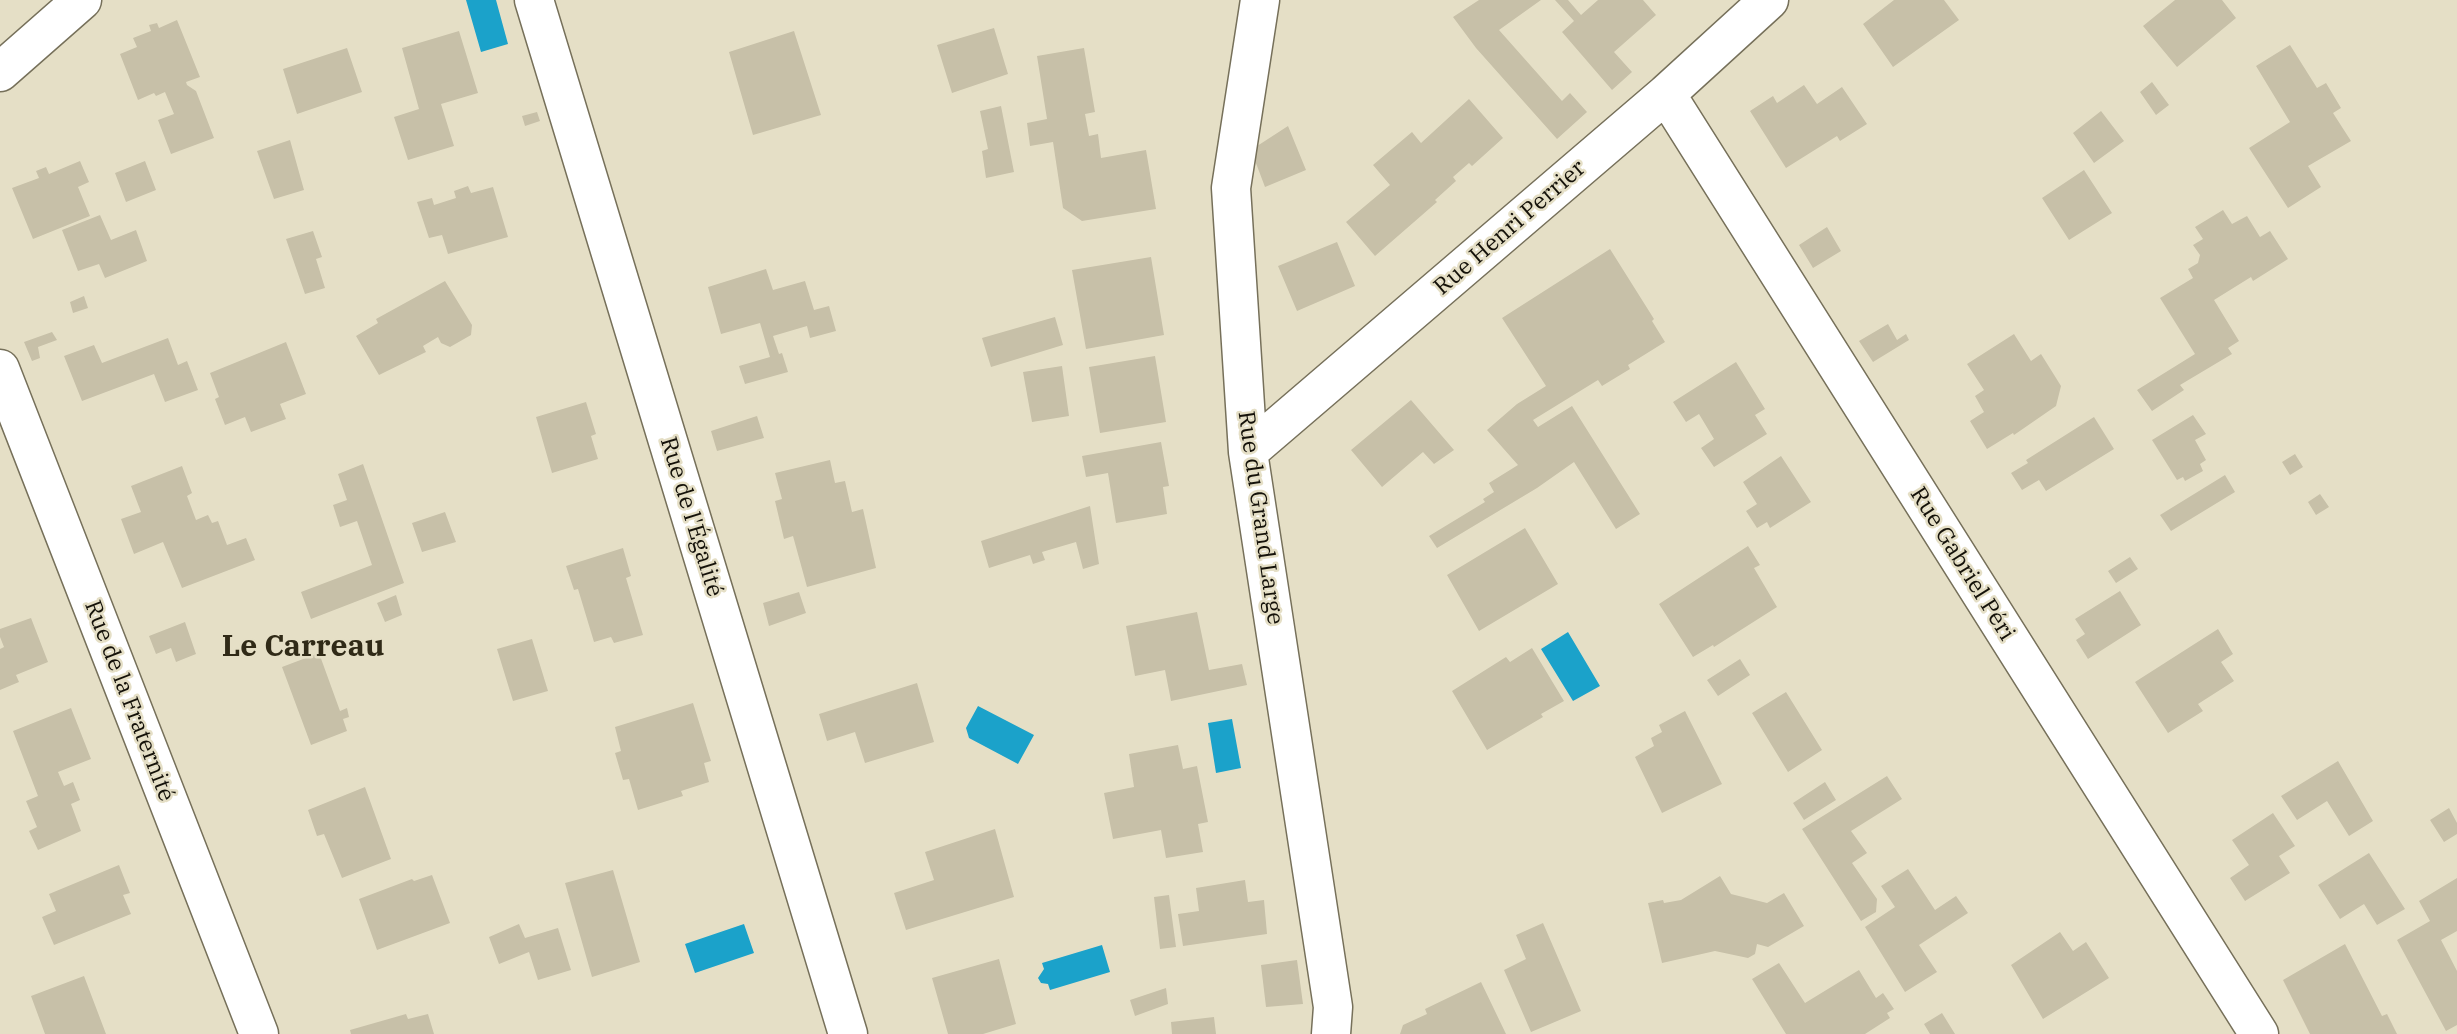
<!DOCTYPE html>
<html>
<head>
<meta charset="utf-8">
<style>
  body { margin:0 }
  canvas { display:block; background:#e5dfc6 }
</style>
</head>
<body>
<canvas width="2457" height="1034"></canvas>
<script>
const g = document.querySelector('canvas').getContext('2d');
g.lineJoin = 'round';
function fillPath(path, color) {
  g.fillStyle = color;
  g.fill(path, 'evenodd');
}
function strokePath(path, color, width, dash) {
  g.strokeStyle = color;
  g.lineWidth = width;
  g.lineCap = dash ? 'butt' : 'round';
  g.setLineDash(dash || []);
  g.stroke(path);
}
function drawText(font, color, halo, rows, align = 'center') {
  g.font = font + ' "IBM Plex Serif",serif';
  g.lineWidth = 5;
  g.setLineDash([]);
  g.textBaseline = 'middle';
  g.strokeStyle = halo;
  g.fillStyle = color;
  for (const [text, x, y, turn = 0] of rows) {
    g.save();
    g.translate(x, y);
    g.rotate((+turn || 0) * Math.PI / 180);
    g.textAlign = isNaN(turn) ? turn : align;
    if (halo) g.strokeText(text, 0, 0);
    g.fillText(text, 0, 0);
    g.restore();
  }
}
fillPath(new Path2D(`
  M 466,0 L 496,0 L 508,44 L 481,52 Z
  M 1568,632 L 1600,686 L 1573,701 L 1541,649 Z
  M 978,706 L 1034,735 L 1018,764 L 969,738 L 966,728 Z
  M 1232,719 L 1241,768 L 1216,773 L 1208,723 Z
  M 744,924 L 754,953 L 695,973 L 685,944 Z
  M 1102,945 L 1110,972 L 1050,990 L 1048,984 L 1041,983 L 1038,978 L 1044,969 L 1042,963 Z`), '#1ba2ca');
fillPath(new Path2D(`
  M 1479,0 L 1541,0 L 1499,30 L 1562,101 L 1570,93 L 1587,112 L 1557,139 L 1476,48 L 1453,17 Z
  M 1555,0 L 1568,0 L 1581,15 L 1598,0 L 1643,0 L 1656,15 L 1614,52 L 1632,72 L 1612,90 L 1562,32 L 1574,21 Z
  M 1894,0 L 1944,0 L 1959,20 L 1893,67 L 1863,24 Z
  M 2175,0 L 2222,0 L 2236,18 L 2177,67 L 2143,26 Z
  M 177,20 L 200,77 L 186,82 L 187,85 L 196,91 L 214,138 L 171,154 L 158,120 L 174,114 L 165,92 L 156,96 L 154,93 L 138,100 L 120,54 L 137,47 L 133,38 L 151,31 L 149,25 L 157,23 L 159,28 Z
  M 994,28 L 1008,74 L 952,93 L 937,45 Z
  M 459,31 L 478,93 L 441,104 L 454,146 L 408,160 L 394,117 L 419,109 L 402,48 Z
  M 794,31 L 821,115 L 753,135 L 729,52 Z
  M 2290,45 L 2317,88 L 2326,83 L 2341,108 L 2333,113 L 2351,141 L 2308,166 L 2321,187 L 2288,208 L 2249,148 L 2290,122 L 2256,66 Z
  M 347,48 L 362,92 L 297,114 L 283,69 Z
  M 1084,48 L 1095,112 L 1085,114 L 1089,136 L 1098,134 L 1101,158 L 1146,150 L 1156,209 L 1082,221 L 1063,208 L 1053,142 L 1030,146 L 1027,123 L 1047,119 L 1037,56 Z
  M 2152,82 L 2169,105 L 2156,115 L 2140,92 Z
  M 1804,85 L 1817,104 L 1842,87 L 1867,124 L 1840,141 L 1837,136 L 1786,168 L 1750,111 L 1773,96 L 1777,103 Z
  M 1469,99 L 1503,138 L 1472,166 L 1469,163 L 1453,177 L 1456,181 L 1435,200 L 1437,202 L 1375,256 L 1346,222 L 1390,185 L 1373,165 L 1412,132 L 1421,143 Z
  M 1001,106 L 1014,172 L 986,178 L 982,151 L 988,149 L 980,111 Z
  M 2101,111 L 2124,141 L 2094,163 L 2073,133 Z
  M 537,112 L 540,121 L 525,126 L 522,116 Z
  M 1288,126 L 1306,170 L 1265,187 L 1251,150 Z
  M 290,140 L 304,190 L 274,199 L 257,151 Z
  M 80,161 L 89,182 L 78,187 L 90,216 L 33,239 L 12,188 L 39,178 L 36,171 L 46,167 L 49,174 Z
  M 145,161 L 156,190 L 126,202 L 115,173 Z
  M 2084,170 L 2112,213 L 2069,240 L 2042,198 Z
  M 468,186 L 471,193 L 493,187 L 508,237 L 448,254 L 442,235 L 429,238 L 417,202 L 432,198 L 434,205 L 456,198 L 454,191 Z
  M 2223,210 L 2232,224 L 2247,216 L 2260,237 L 2270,231 L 2288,259 L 2253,281 L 2251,277 L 2214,300 L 2239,341 L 2228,348 L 2232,354 L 2180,385 L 2184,390 L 2152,411 L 2137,390 L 2195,354 L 2160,298 L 2193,278 L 2188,269 L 2198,263 L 2200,255 L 2193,245 L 2203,239 L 2195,227 Z
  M 100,215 L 111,240 L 136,230 L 147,261 L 105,278 L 99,264 L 78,271 L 62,230 Z
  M 1827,227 L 1841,251 L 1813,268 L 1799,245 Z
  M 313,231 L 322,257 L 316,259 L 325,288 L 305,294 L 286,239 Z
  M 1337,242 L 1355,286 L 1297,311 L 1278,266 Z
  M 1610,249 L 1654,319 L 1652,321 L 1665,342 L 1628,365 L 1630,369 L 1602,386 L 1598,380 L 1533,420 L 1538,427 L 1572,406 L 1640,514 L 1616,529 L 1574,462 L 1537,488 L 1437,548 L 1429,536 L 1485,502 L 1483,499 L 1494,492 L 1489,483 L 1518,465 L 1487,430 L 1517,404 L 1546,386 L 1502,318 Z
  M 1151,257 L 1164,335 L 1086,349 L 1072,270 Z
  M 766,269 L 773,290 L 805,281 L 814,310 L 829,306 L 836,331 L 810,338 L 807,326 L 773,336 L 779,354 L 782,353 L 788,372 L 745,384 L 739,366 L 770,357 L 760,323 L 721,334 L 708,287 Z
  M 445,281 L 472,325 L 471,335 L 450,347 L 441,343 L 438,337 L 423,346 L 426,352 L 379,375 L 356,336 L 378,323 L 376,319 Z
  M 84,296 L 88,308 L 73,313 L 70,302 Z
  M 1055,317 L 1063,345 L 991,367 L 982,338 Z
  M 1888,324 L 1897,340 L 1906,334 L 1909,340 L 1873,362 L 1859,341 Z
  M 52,332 L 57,340 L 38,347 L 40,358 L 32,361 L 24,342 Z
  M 2014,334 L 2031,361 L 2041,354 L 2061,386 L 2056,406 L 2014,435 L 2013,433 L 1987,449 L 1970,421 L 1984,412 L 1975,396 L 1984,390 L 1967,364 Z
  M 168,338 L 178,365 L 187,361 L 198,390 L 165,402 L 154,374 L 82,401 L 64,356 L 94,345 L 102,363 Z
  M 286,342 L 306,394 L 280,404 L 286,419 L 251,432 L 245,417 L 225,425 L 215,399 L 219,397 L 210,373 Z
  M 1155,356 L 1166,422 L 1100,433 L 1089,367 Z
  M 1736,362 L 1765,409 L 1755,415 L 1767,434 L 1714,467 L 1701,448 L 1714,439 L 1699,414 L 1686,422 L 1673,402 Z
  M 1062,366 L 1069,416 L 1032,422 L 1023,372 Z
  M 1411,400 L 1454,450 L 1434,464 L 1423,452 L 1382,487 L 1351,450 Z
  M 586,402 L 596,434 L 591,436 L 598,459 L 552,473 L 536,417 Z
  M 2193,415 L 2206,434 L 2195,440 L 2206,460 L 2200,464 L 2203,471 L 2185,481 L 2183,477 L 2177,480 L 2152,440 Z
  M 757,416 L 764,438 L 717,451 L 711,431 Z
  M 2094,417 L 2114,449 L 2046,491 L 2039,480 L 2022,490 L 2011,473 L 2028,463 L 2026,460 Z
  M 1161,442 L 1169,486 L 1163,487 L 1167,514 L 1116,523 L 1108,473 L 1086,477 L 1082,456 Z
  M 2295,454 L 2303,467 L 2290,475 L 2282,462 Z
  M 1781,456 L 1811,502 L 1770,528 L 1767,522 L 1757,528 L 1746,511 L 1757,504 L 1743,482 Z
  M 830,460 L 835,483 L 845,481 L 852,512 L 863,509 L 876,568 L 807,587 L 793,536 L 784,539 L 775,501 L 782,499 L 775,473 Z
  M 363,464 L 404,583 L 311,619 L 301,592 L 372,565 L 357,521 L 340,527 L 333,505 L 347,500 L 338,474 Z
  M 182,466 L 192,493 L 187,496 L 196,520 L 208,515 L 212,523 L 218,521 L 227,545 L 246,538 L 255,560 L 182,588 L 163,542 L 134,554 L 121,519 L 141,512 L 131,486 Z
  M 2225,475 L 2235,492 L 2171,531 L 2160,515 Z
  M 2320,494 L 2329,507 L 2316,515 L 2308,502 Z
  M 1090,506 L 1099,564 L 1083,569 L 1076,542 L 1042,552 L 1045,560 L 1033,564 L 1030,555 L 989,568 L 981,541 Z
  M 445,512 L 456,542 L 422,552 L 412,523 Z
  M 1525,528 L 1558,584 L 1479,631 L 1447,575 Z
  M 1748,546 L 1760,565 L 1754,568 L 1777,607 L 1714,647 L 1713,645 L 1693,657 L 1659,604 Z
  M 623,548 L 631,576 L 626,578 L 643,635 L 614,643 L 611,637 L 594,642 L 578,589 L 574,590 L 566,566 Z
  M 2130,557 L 2138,569 L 2116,583 L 2108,571 Z
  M 2120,591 L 2141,625 L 2088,659 L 2076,640 L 2085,634 L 2075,619 Z
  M 799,592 L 806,613 L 769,626 L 763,603 Z
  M 396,595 L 402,615 L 385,622 L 377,603 Z
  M 1197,612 L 1209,670 L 1242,664 L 1247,685 L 1171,701 L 1165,670 L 1135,676 L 1126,626 Z
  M 31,618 L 48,662 L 16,675 L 19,682 L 0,690 L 0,649 L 4,647 L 0,637 L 0,629 Z
  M 185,622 L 196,654 L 176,662 L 171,648 L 156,654 L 149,636 Z
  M 2218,629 L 2233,654 L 2221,662 L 2234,681 L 2198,704 L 2203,711 L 2168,733 L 2135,682 Z
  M 532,639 L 548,691 L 513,701 L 497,649 Z
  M 1532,648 L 1564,701 L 1541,714 L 1543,717 L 1487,750 L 1452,691 L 1506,657 L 1510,662 Z
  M 319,653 L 340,711 L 347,708 L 349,717 L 343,719 L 347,731 L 311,745 L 282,667 Z
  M 1740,659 L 1750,675 L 1718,696 L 1707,680 Z
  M 917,683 L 934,742 L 865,763 L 855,732 L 827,741 L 819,714 Z
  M 1786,692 L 1822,750 L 1788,772 L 1752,713 Z
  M 693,703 L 711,761 L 704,763 L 709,782 L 681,791 L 683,796 L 638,810 L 629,779 L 623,780 L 615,753 L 621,751 L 615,727 Z
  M 71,708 L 91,759 L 58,772 L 64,786 L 73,782 L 80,800 L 71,804 L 81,831 L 38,850 L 29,831 L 37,827 L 26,801 L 38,796 L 13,731 Z
  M 1685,711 L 1722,784 L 1662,813 L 1635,757 L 1654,746 L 1651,738 L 1662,732 L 1659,725 Z
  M 1178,745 L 1183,769 L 1197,766 L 1208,822 L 1198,824 L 1203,852 L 1166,858 L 1161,830 L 1113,839 L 1104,793 L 1134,787 L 1129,754 Z
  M 2338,761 L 2373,821 L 2349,836 L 2327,801 L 2297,820 L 2281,796 Z
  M 1887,776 L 1902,799 L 1851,831 L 1867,853 L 1852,863 L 1877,899 L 1876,912 L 1861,921 L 1802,829 Z
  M 1825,782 L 1836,800 L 1804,820 L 1793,803 Z
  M 365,787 L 391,859 L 342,878 L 324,834 L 317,836 L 308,810 Z
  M 2449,808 L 2457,823 L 2457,834 L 2444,842 L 2430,820 Z
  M 2273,813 L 2295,846 L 2279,856 L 2290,873 L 2245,901 L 2230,878 L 2249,865 L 2232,840 Z
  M 995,829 L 1014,897 L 906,930 L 894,893 L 934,880 L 925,852 Z
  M 2369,853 L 2405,909 L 2377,925 L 2364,904 L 2340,919 L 2318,885 Z
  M 119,865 L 130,893 L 123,895 L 131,914 L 54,945 L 42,917 L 56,911 L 49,894 Z
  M 1908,869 L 1935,910 L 1956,896 L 1968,913 L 1919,945 L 1937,972 L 1905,992 L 1865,927 L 1895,907 L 1881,886 Z
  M 613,870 L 640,962 L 592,977 L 565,883 Z
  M 432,875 L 450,923 L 377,950 L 359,899 L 412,879 L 414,881 Z
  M 1720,876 L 1731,894 L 1767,903 L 1784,893 L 1804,926 L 1768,947 L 1757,944 L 1755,954 L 1748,958 L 1715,951 L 1662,963 L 1648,903 L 1663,900 L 1664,903 L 1681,900 Z
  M 2457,878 L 2457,931 L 2441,940 L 2457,971 L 2457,1025 L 2446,1031 L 2397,940 L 2430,921 L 2419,901 Z
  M 1245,880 L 1248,902 L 1264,900 L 1267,934 L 1183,946 L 1178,914 L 1199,911 L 1196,888 Z
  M 1169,895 L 1176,947 L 1160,949 L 1154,897 Z
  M 1543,923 L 1581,1011 L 1531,1032 L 1504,970 L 1526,959 L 1516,935 Z
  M 519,924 L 525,938 L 558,928 L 571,970 L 538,980 L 529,952 L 499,964 L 489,937 Z
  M 2060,932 L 2073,951 L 2086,942 L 2109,978 L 2043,1019 L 2011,965 Z
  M 2345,944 L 2382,1016 L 2387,1014 L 2397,1034 L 2310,1034 L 2283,980 Z
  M 999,959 L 1016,1024 L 983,1034 L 948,1034 L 932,978 Z
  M 1297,960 L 1303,1004 L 1266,1007 L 1261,965 Z
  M 1779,963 L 1805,1003 L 1859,970 L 1876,998 L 1883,993 L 1894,1009 L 1887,1013 L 1890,1018 L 1865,1034 L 1786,1034 L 1752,979 Z
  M 84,976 L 106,1034 L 45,1034 L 31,996 Z
  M 1481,982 L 1506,1034 L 1400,1034 L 1403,1025 L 1427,1014 L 1425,1009 Z
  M 1166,988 L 1168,1004 L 1135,1016 L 1130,1000 Z
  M 1942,1013 L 1955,1034 L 1930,1034 L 1924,1024 Z
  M 406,1014 L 408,1019 L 428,1014 L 434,1034 L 351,1034 L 350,1030 Z
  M 1214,1017 L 1216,1034 L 1172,1034 L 1171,1022 Z`), '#c7c0a8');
const minor = new Path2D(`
  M 534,0 L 848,1034
  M 1260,0 L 1231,188 L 1248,452 L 1333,1007 L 1331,1034
  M 0,72 L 82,0
  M 1666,94 L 2259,1034
  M 0,369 L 259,1034
  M 1248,452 L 1666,94 L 1769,0`);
strokePath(minor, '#76705a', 41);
strokePath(minor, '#fff', 38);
drawText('23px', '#141109', '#e5dfc6', [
  ["Rue Henri Perrier",1510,228,-41],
  ["Rue de l'Égalité",691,517,73],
  ["Rue du Grand Large",1260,518,82],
  ["Rue Gabriel Péri",1962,564,58],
  ["Rue de la Fraternité",129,701,69]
]);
drawText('bold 30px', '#302a17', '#e5dfc6', [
  ["Le Carreau",303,647]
]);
</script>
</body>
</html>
